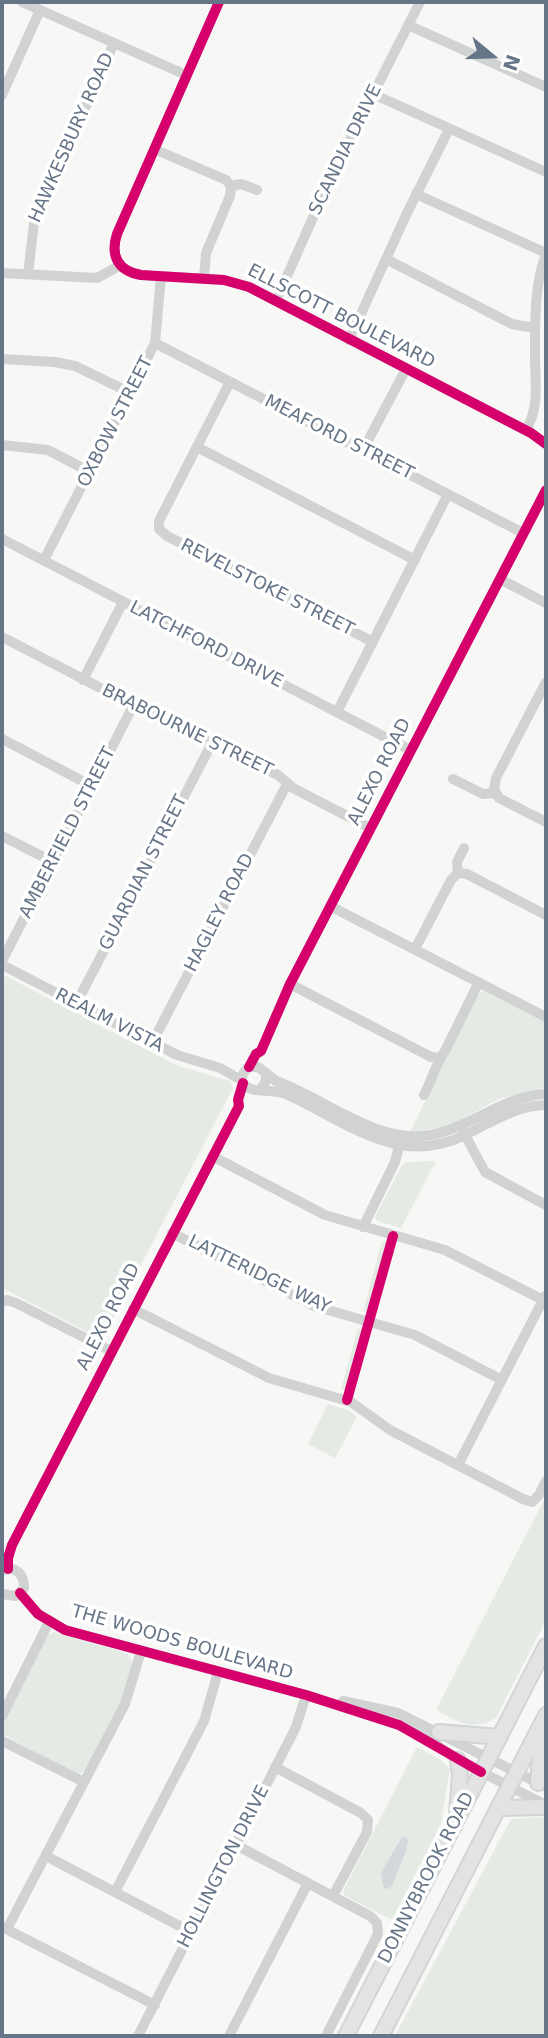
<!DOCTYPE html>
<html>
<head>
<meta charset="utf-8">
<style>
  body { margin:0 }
  #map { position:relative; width:548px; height:2038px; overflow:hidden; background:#f7f7f6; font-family:"DejaVu Sans",sans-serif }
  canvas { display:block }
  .frame { position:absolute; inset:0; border:4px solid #667587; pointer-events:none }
  .north { position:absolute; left:457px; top:21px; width:70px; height:70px; -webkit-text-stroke:5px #fff; paint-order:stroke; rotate:109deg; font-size:19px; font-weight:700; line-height:28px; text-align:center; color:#667587 }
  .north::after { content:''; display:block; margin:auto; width:24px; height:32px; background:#667587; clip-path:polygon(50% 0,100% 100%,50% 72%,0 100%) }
</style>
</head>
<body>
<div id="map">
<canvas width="548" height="2038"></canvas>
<div class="frame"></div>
<div class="north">N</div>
</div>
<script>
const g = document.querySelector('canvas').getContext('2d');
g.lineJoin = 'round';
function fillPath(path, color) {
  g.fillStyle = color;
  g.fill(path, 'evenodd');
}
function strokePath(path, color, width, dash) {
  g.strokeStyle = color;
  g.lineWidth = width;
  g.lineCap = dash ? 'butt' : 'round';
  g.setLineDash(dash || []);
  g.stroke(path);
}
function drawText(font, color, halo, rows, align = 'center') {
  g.font = font + ' "DejaVu Sans",sans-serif';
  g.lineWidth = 7;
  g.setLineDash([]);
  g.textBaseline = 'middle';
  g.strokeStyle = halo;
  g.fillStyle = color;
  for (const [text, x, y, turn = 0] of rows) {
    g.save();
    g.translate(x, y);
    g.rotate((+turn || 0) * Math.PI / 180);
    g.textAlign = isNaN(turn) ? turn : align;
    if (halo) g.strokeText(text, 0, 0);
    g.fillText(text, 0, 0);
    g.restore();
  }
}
fillPath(new Path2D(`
  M 2,974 L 178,1066 L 230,1081 L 233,1088 L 105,1334 L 97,1337 L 2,1288 Z
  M 483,991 L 546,1022 L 546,1086 L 541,1090 L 501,1098 L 447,1127 L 410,1132 L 475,999 Z
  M 436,1161 L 401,1228 L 377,1221 L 375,1217 L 402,1165 L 407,1162 Z
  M 382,1241 L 393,1244 L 374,1314 L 363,1311 Z
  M 358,1328 L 369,1331 L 352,1392 L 341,1389 Z
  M 328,1404 L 348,1410 L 357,1417 L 335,1458 L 308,1444 Z
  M 546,1496 L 546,1620 L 496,1718 C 471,1732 459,1722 436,1710 Z
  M 56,1632 L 128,1654 L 133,1664 L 123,1698 L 85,1771 L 77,1775 L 2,1734 C 2,1711 34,1661 45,1638 L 49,1634 Z
  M 417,1747 L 441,1760 L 450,1769 L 441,1824 L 392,1920 L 345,1896 L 343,1891 Z
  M 542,1817 L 546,1820 L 546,2036 L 395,2036 L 511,1819 Z`), '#e6eae4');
fillPath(new Path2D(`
  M 402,1837 L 406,1837 L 408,1840 L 406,1851 L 392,1886 L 388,1889 L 384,1888 L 381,1873 Z`), '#d2d8db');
const major = new Path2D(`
  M 439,1732 L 500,1737
  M 538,1783 L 542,1730
  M 498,1808 L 546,1807
  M 457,1813 L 460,1775 L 458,1760
  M 346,2036 L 546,1646
  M 381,2036 L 546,1715`);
strokePath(major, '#d2d4d5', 18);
strokePath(new Path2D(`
  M 22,2 L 186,75
  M 219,2 L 117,234 C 110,256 118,271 141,275 L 224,280 L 249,287 L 531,433 L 546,444
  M 408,25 L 546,87
  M 373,94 L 546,172
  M 2,95 L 40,10
  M 154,149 L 226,180 L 231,186 L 241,184 L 257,190
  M 416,194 L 546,253
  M 386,259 L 512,324 L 535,328
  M 2,273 L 97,278 L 119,266
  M 28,274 L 34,223 L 114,43
  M 204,278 L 206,253 L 230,196 L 231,186
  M 276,301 L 330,179 L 420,2
  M 349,340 L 407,213 L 449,129
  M 155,343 L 523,533
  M 2,359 L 55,362 L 75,366 L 131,393
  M 230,382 L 159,521 L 159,529 L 167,536 L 373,642
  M 526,430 C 540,406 535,384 535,357 C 535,326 534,283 546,255
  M 2,445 L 48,450 L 90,472
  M 197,447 L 415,560
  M 363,450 L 406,369
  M 2,539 L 410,750
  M 44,560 L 155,343 L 161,276
  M 500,579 L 546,603
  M 2,637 L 195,737 L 224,747 L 278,775 L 293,788 L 370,828
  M 83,680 L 123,602
  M 546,682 L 496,778 L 494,789 L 499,798 L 546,822
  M 337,712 L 448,494
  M 2,739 L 92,786
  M 453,779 L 483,794 L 494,793
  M 2,836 L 53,862
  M 458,873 L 467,874 L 546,915
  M 458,873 L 457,862 L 464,848
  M 330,906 L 546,1017
  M 415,949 L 451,880 L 458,873
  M 2,961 L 133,706
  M 2,965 L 177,1055 L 220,1068 L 241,1080
  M 290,984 L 431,1057 L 439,1058
  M 76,1004 L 212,743
  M 152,1043 L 287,784
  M 249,1067 L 256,1054 L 261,1051 L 290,984 L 546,490
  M 266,1073 L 276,1081 C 330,1100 385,1153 446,1131 C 481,1119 508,1096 546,1094
  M 260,1090 L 266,1081 L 266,1073 L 258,1067 L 249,1067 L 244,1072 L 241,1080 C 249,1097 270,1086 288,1095 C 347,1122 400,1169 467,1134 C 494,1121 515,1106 546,1105
  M 424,1095 C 432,1080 436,1063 445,1051 L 479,982
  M 463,1131 L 485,1172 L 546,1205
  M 212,1156 L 325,1215 L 445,1250 L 543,1300
  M 363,1227 L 395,1162 L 399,1146
  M 172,1233 L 314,1306 L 415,1335 L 502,1380
  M 2,1302 L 7,1300 L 16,1303 L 111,1351
  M 133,1309 L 269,1378 L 351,1402 L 390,1430 L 523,1499 L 532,1502 L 539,1495 L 546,1481
  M 458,1465 L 545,1296
  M 8,1569 L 8,1558 L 12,1545 L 239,1106 L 238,1100 L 243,1083
  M 20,1593 L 38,1614 L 65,1630 L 306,1695 L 399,1725 L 433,1742 L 458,1760 L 546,1805
  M 2,1594 L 16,1596 L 24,1588 C 24,1575 17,1566 4,1570
  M 343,1701 L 398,1713 L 546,1787
  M 2,1716 L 49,1622
  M 2,1741 L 84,1782
  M 275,1767 L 361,1813 L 368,1820 L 367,1832 L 333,1896
  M 236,1845 L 370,1916 L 377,1923 L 378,1934 L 326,2036
  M 46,1856 L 191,1932
  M 115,1892 L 204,1721 L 218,1672
  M 2,1927 L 155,2005
  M 7,1929 L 125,1704 L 141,1651
  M 138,2036 L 296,1727 L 306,1695
  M 229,2036 L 308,1883`), '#d1d2d2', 10);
strokePath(major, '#e3e3e4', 14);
strokePath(new Path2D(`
  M 219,2 L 117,234 C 110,256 118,271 141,275 L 224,280 L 249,287 L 531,433 L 546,444
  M 249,1067 L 256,1054 L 261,1051 L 290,984 L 546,490
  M 347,1400 L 393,1236
  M 8,1569 L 8,1558 L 12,1545 L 239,1106 L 238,1100 L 243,1083
  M 20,1593 L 38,1614 L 65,1630 L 306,1695 L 399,1725 L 481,1772`), '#d6006c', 10);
drawText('18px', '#667587', '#fff', [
  ["HAWKESBURY ROAD",72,138,-66],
  ["SCANDIA DRIVE",346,150,-64],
  ["ELLSCOTT BOULEVARD",341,317,27],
  ["OXBOW STREET",116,422,-63],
  ["MEAFORD STREET",339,438,27],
  ["REVELSTOKE STREET",267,588,27],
  ["LATCHFORD DRIVE",206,645,27],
  ["BRABOURNE STREET",187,731,26],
  ["ALEXO ROAD",380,772,-63],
  ["AMBERFIELD STREET",68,833,-63],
  ["GUARDIAN STREET",144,873,-63],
  ["HAGLEY ROAD",220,913,-63],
  ["REALM VISTA",109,1021,27],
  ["LATTERIDGE WAY",259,1275,26],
  ["ALEXO ROAD",109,1317,-63],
  ["THE WOODS BOULEVARD",182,1643,16],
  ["HOLLINGTON DRIVE",224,1867,-63],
  ["DONNYBROOK ROAD",427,1878,-63]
]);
</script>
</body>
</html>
